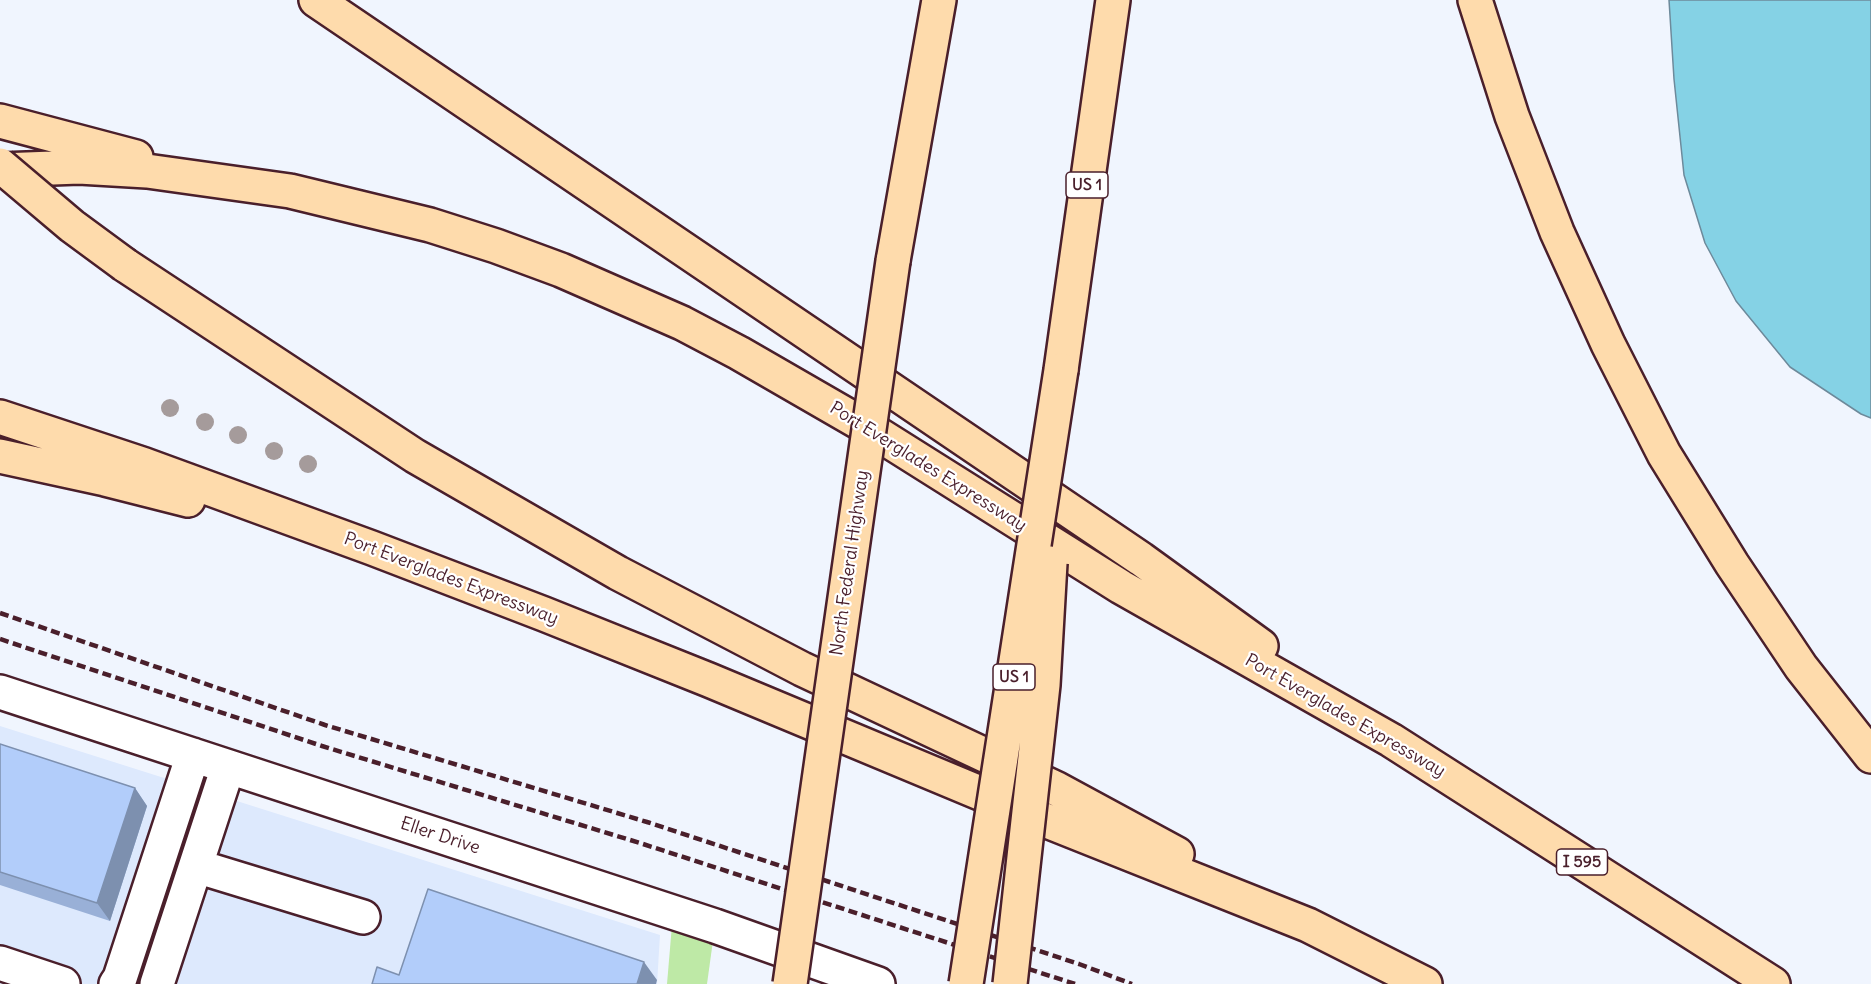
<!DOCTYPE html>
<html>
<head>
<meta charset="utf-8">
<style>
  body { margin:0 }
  canvas { display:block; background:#f0f5fe }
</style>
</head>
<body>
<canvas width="1871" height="984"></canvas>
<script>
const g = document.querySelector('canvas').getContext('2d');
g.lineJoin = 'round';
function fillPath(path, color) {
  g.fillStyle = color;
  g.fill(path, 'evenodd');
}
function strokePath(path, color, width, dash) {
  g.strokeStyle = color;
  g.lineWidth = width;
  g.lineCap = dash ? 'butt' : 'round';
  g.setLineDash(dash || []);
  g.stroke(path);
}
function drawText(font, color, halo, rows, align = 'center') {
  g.font = font + ' Delius,sans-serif';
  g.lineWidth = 4.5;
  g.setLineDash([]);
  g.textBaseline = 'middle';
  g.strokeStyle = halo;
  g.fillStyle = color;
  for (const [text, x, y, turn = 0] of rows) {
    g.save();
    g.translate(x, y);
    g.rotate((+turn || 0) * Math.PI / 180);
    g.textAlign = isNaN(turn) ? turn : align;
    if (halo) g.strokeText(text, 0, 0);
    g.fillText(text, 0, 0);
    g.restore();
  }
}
fillPath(new Path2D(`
  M 0,726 L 660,935 L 657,984 L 0,984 Z`), '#dde9fd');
fillPath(new Path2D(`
  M 673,913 L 715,926 L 707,984 L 667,984 Z`), '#bee9a6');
const water = new Path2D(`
  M 1669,0 L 1871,0 L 1871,418 L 1861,414 L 1790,367 L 1736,301 L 1705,243 L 1684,175 L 1674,79 Z`);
fillPath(water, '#85d2e5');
strokePath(water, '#6d8a9b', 1.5);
const minor = new Path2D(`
  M 0,692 L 715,926 L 878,984
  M 196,866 L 363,917
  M 0,963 L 63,984
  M 116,984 L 120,978 L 193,755
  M 157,984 L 228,767`);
const major = new Path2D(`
  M 893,261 L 939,0
  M 1061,370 L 1113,0`);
const highway = new Path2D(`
  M 316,0 L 1141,559 L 1261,646
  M 1475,0 L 1512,116 L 1557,232 L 1608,344 L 1664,454 L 1732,564 L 1801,667 L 1871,756
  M 0,121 L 136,157
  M 0,170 L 79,167 L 147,171 L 290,191 L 430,225 L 496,246 L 561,270 L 682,323 L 739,353 L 862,424 L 1121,587 L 1391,740 L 1773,984
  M 125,265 L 415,456 L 618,573 L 802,669 L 1057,789 L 1177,854
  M 0,417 L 145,465 L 372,548 L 544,614 L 709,680 L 1047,821 L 1308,925 L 1425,984
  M 0,456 L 105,479 L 188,500`);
strokePath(minor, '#4a1f2b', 38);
strokePath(major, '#4a1f2b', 38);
strokePath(highway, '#4a1f2b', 38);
strokePath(minor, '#fff', 33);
strokePath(major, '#fedbac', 33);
strokePath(highway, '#fedbac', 33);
strokePath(new Path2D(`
  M 0,613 L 325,725 L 647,822 L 1079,964 L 1132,984
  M 0,639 L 322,746 L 640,843 L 1075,984`), '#4a1f2b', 4.5, [9, 4.5]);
const majorBridge = new Path2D(`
  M 790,984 L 893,261
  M 966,984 L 1061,370
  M 1010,984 L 1043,685 L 1050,563`);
const highwayBridge = new Path2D(`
  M 0,165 L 72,226 L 125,265`);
strokePath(majorBridge, '#4a1f2b', 38, []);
strokePath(highwayBridge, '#4a1f2b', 38, []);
strokePath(majorBridge, '#fedbac', 33);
strokePath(highwayBridge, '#fedbac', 33);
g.fillStyle = '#a59b9b';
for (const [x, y] of [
  [170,408],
  [205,422],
  [238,435],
  [274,451],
  [308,464]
]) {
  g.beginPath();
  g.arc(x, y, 9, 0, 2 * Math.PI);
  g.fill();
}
fillPath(new Path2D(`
  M 0,744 L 135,788 L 147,806 L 110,921 L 0,885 Z`), '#99b0d7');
fillPath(new Path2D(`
  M 135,788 L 147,806 L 110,921 L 97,903 Z
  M 644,962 L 657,980 L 656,984 L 637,984 Z`), '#7d90af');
const building = new Path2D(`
  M 0,744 L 135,788 L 97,903 L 0,872 Z
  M 428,889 L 644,962 L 637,984 L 372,984 L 377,967 L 399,975 Z`);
fillPath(building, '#b2cdfa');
strokePath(building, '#7d90af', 1.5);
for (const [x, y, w] of [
  [1087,185,42],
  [1014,677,42],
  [1582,862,51]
]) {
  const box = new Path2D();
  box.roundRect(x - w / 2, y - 13, w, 26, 4.5);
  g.fillStyle = '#fff';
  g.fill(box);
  strokePath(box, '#4a1f2b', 1.5);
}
drawText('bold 16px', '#4a1f2b', null, [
  ["US 1",1087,185],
  ["US 1",1014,677],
  ["I 595",1582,862]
]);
drawText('18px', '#4a1f2b', '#fff', [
  ["Port Everglades Expressway",928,467,32],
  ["North Federal Highway",850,563,-82],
  ["Port Everglades Expressway",451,579,21],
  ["Port Everglades Expressway",1345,716,30],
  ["Eller Drive",440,836,18]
]);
</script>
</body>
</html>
